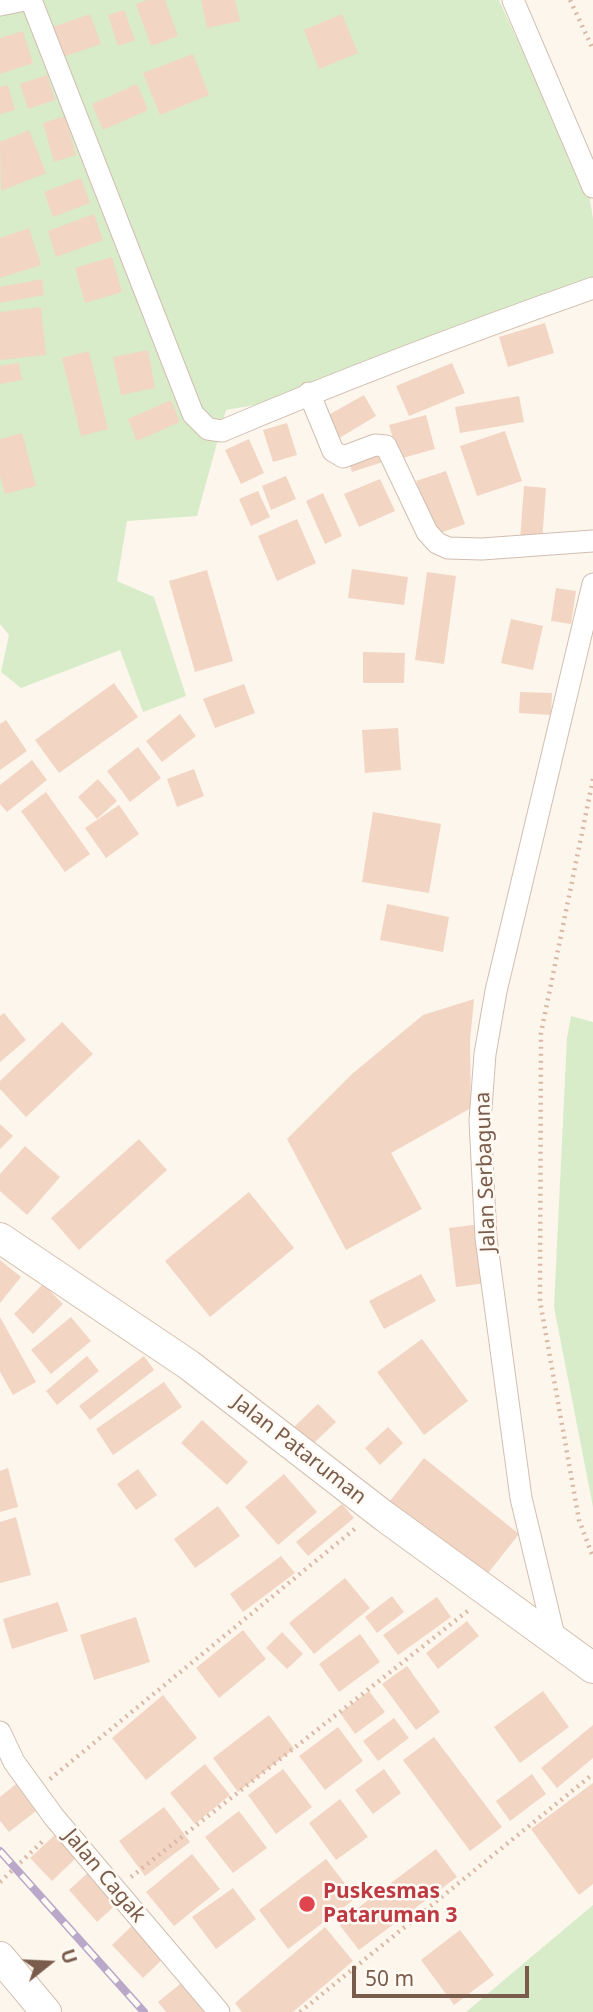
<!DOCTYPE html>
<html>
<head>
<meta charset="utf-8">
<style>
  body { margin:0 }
  #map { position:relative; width:593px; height:2012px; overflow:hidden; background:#fdf6ec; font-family:"Noto Sans",sans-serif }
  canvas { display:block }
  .north { position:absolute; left:14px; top:1928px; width:70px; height:70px; -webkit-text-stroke:5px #fffaf3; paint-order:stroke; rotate:72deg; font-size:19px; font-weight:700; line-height:28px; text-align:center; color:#7a5c4d }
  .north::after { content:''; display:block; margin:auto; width:24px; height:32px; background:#7a5c4d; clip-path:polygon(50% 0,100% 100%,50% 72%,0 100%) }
  .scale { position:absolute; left:352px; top:1966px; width:177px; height:32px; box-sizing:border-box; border:4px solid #7a5c4d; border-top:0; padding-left:9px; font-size:21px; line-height:24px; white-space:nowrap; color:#7a5c4d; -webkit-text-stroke:5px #fffaf3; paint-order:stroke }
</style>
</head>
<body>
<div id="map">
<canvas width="593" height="2012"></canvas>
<div class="north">U</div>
<div class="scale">50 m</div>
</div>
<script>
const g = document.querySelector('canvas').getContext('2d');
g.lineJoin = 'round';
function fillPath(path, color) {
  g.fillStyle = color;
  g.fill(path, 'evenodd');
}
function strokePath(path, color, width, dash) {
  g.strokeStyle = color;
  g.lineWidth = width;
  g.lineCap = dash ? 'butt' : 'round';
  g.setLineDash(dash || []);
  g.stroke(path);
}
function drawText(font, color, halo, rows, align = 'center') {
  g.font = font + ' "Noto Sans",sans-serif';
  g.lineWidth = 5;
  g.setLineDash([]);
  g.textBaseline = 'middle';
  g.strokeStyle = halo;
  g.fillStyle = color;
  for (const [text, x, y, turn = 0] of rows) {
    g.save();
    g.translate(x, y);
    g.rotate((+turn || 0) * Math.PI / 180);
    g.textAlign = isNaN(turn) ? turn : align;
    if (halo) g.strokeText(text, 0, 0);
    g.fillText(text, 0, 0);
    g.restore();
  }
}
fillPath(new Path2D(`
  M 0,0 L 499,0 L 589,194 L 593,219 L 593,285 L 283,400 L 226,410 L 197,516 L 127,521 L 117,581 L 154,597 L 186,696 L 143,712 L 120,650 L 21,688 L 1,672 L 9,635 L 0,624 Z
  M 571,1016 L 593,1022 L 593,1507 L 554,1307 L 567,1038 Z
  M 593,1905 L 593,2012 L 466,2012 Z`), '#d8ecc9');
fillPath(new Path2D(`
  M 147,0 L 165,0 L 178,36 L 151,46 L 136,4 Z
  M 201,0 L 235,0 L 240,21 L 207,28 Z
  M 124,10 L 135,40 L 118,46 L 108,15 Z
  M 90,14 L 101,44 L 60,58 L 50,28 Z
  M 342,14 L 358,53 L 319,69 L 304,30 Z
  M 23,31 L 33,63 L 0,74 L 0,38 Z
  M 193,54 L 209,95 L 160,115 L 143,73 Z
  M 47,75 L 55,100 L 28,109 L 20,84 Z
  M 137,84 L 148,110 L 103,130 L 92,104 Z
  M 8,85 L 15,110 L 0,114 L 0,87 Z
  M 65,116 L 76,155 L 54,162 L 43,123 Z
  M 29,130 L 46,173 L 1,191 L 0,142 Z
  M 81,178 L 90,203 L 53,217 L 44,192 Z
  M 94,214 L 103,240 L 56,257 L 48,231 Z
  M 29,228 L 41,265 L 0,278 L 0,238 Z
  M 112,257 L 122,292 L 85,303 L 75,268 Z
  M 42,279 L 44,295 L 0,303 L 0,287 Z
  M 41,307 L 46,355 L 0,360 L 0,312 Z
  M 545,323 L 554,353 L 508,367 L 499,337 Z
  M 148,350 L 155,388 L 121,395 L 113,357 Z
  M 89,351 L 108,429 L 81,436 L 62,358 Z
  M 19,363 L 22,380 L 0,384 L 0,366 Z
  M 452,363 L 465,393 L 409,416 L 396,386 Z
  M 364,395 L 376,416 L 336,440 L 323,418 Z
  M 519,396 L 524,422 L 460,433 L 455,407 Z
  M 171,400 L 180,422 L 137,441 L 128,419 Z
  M 426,415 L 435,449 L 399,459 L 389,425 Z
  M 287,423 L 297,455 L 273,462 L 263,430 Z
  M 505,431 L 522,481 L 477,496 L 460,446 Z
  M 22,433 L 36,486 L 5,494 L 0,476 L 0,439 Z
  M 378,436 L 386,461 L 352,472 L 344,447 Z
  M 249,439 L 264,473 L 241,484 L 225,450 Z
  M 446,471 L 465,524 L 435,535 L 416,481 Z
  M 286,476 L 296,499 L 271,510 L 262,486 Z
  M 380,479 L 395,511 L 359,527 L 344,494 Z
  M 524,486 L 546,488 L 542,542 L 520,540 Z
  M 258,491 L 270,517 L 251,526 L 239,499 Z
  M 323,493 L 342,536 L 325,544 L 306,501 Z
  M 297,519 L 316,563 L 277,581 L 258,536 Z
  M 352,569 L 408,577 L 404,605 L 348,598 Z
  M 207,570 L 233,661 L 195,672 L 169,581 Z
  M 427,572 L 456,576 L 444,664 L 415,660 Z
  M 556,588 L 576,591 L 571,624 L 551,621 Z
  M 511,619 L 543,626 L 533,670 L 501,663 Z
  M 363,652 L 405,653 L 404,683 L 363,683 Z
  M 114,683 L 138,717 L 59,773 L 35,740 Z
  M 244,684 L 255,713 L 215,728 L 203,699 Z
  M 520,692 L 552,693 L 551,715 L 519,713 Z
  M 180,714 L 196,736 L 162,762 L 146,741 Z
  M 6,720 L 27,751 L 0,770 L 0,724 Z
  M 398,728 L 401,770 L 365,773 L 362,730 Z
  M 138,747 L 161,778 L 130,802 L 107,771 Z
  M 32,760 L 47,780 L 7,812 L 0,804 L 0,785 Z
  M 194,769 L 204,796 L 177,807 L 167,779 Z
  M 98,779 L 117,801 L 97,819 L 78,797 Z
  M 46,792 L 90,854 L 65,872 L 21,811 Z
  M 119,805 L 139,834 L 106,858 L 85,828 Z
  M 373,812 L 441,824 L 429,893 L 362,882 Z
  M 387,904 L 449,917 L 443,952 L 380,940 Z
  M 474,999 L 470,1041 L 471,1108 L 391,1153 L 422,1209 L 346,1250 L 287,1139 L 352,1074 L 423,1015 Z
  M 4,1013 L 26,1040 L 0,1062 L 0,1016 Z
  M 62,1022 L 93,1054 L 26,1117 L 0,1089 L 0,1081 Z
  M 0,1124 L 13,1136 L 0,1149 Z
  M 139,1139 L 167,1170 L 79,1250 L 51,1218 Z
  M 25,1146 L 60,1177 L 27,1215 L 0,1191 L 0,1174 Z
  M 249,1192 L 294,1248 L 210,1317 L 165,1261 Z
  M 481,1224 L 487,1283 L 456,1287 L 449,1228 Z
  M 0,1260 L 21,1277 L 0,1303 Z
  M 421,1274 L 436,1301 L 384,1329 L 369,1301 Z
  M 43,1284 L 63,1304 L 33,1334 L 14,1314 Z
  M 0,1317 L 36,1382 L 13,1395 L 0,1372 Z
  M 71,1317 L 91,1341 L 51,1374 L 31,1350 Z
  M 422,1339 L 468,1401 L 424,1435 L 377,1372 Z
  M 87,1356 L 99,1371 L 57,1405 L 46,1391 Z
  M 144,1356 L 154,1370 L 90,1420 L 79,1406 Z
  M 164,1382 L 182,1407 L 113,1455 L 96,1429 Z
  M 318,1404 L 336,1422 L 312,1445 L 294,1427 Z
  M 202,1420 L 248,1462 L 227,1485 L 181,1443 Z
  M 388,1427 L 403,1443 L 380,1465 L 365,1448 Z
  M 424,1458 L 519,1534 L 485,1577 L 390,1501 Z
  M 8,1468 L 18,1507 L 0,1512 L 0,1471 Z
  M 138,1469 L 157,1495 L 136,1510 L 117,1484 Z
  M 284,1474 L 317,1512 L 278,1545 L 245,1507 Z
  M 342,1504 L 354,1518 L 308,1556 L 296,1542 Z
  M 218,1506 L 240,1536 L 195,1568 L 174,1539 Z
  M 16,1517 L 31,1575 L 0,1583 L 0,1522 Z
  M 281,1556 L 295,1573 L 243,1612 L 230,1594 Z
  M 345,1578 L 370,1608 L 314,1654 L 289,1623 Z
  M 392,1596 L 404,1612 L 377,1633 L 365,1617 Z
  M 437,1597 L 451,1617 L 398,1655 L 383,1635 Z
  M 58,1602 L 68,1631 L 12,1649 L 3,1619 Z
  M 136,1617 L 150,1662 L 94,1680 L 80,1635 Z
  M 467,1621 L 479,1636 L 438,1669 L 426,1653 Z
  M 243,1630 L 266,1659 L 219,1698 L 196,1668 Z
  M 282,1632 L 303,1654 L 287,1669 L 266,1648 Z
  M 360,1634 L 380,1662 L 339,1692 L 319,1664 Z
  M 407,1666 L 440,1712 L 416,1730 L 382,1684 Z
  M 369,1691 L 385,1712 L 355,1734 L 340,1713 Z
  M 543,1691 L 569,1727 L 520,1763 L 494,1727 Z
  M 163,1695 L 197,1738 L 146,1780 L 112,1738 Z
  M 269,1715 L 294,1749 L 238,1792 L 213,1758 Z
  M 394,1718 L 409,1738 L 378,1761 L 363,1741 Z
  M 593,1725 L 593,1758 L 557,1788 L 541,1768 Z
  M 338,1727 L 363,1761 L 325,1790 L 299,1756 Z
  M 434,1737 L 502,1827 L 470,1851 L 403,1760 Z
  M 205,1764 L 230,1795 L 195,1824 L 170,1793 Z
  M 283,1769 L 312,1807 L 276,1834 L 248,1795 Z
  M 384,1769 L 401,1793 L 373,1814 L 355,1790 Z
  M 532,1774 L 546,1794 L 510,1821 L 496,1801 Z
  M 593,1783 L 593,1884 L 579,1895 L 531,1829 Z
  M 16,1784 L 36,1811 L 9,1832 L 0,1821 L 0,1797 Z
  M 340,1799 L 368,1837 L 336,1860 L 309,1823 Z
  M 164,1807 L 190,1842 L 145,1876 L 119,1841 Z
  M 239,1811 L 267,1848 L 233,1873 L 205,1837 Z
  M 57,1833 L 78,1856 L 52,1881 L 30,1858 Z
  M 436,1849 L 457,1877 L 359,1950 L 338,1923 Z
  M 192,1854 L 220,1889 L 174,1926 L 146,1892 Z
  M 326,1859 L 356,1898 L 288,1949 L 259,1910 Z
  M 91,1870 L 119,1902 L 97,1922 L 69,1890 Z
  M 233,1888 L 256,1919 L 216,1949 L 192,1917 Z
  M 134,1924 L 165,1957 L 143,1978 L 112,1945 Z
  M 325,1927 L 353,1961 L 293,2012 L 242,2012 L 235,2003 Z
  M 460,1930 L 494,1975 L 454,2005 L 421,1960 Z
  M 185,1980 L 210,2012 L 166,2012 L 158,2002 Z`), '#f3d5c3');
const street = new Path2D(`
  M 31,0 L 193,414 L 208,429 L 222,431 C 344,379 468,332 593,288
  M 513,0 L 593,187
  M 0,5 L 25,0
  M 309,393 L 333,451 L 343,457 L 375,445 L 386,446 L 427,532 L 437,543 L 448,548 L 482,549 L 593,541
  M 555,1640 L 521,1498 L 486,1238 L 480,1121 L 485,1054 L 496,991 L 593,584
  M 0,1732 L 14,1762 L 54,1817 L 219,2012`);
const secondary = new Path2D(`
  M 0,1238 L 189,1365 L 384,1516 L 593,1668
  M 0,1957 L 46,2012`);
strokePath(street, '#d1beb0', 23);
strokePath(secondary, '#d6c0b0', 32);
strokePath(new Path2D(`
  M 570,0 L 593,49
  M 593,779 L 541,1033 L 540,1301 L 579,1520 L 593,1557
  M 50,1779 L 357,1527
  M 131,1877 L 470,1609
  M 0,1882 L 45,1839
  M 300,2012 L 593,1774`), '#d9b8a5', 4.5, [2, 5]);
strokePath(street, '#fff', 21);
strokePath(secondary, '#fff', 30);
const rail = new Path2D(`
  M 0,1851 L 144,2012`);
strokePath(rail, '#b9a8c9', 8);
strokePath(rail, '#fffaf3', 5, [16]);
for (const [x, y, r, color] of [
  [307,1904,9,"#e0444e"]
]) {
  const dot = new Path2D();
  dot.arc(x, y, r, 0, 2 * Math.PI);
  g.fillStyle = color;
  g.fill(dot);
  strokePath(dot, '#fffaf3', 2.5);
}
drawText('21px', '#7a5c4d', '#fffaf3', [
  ["Jalan Serbaguna",486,1172,-92],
  ["Jalan Pataruman",299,1450,38],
  ["Jalan Cagak",104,1876,50]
]);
drawText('bold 21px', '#be3a42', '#fffaf3', [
  ["Puskesmas",323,1892],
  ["Pataruman 3",323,1916]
], 'left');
</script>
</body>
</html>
